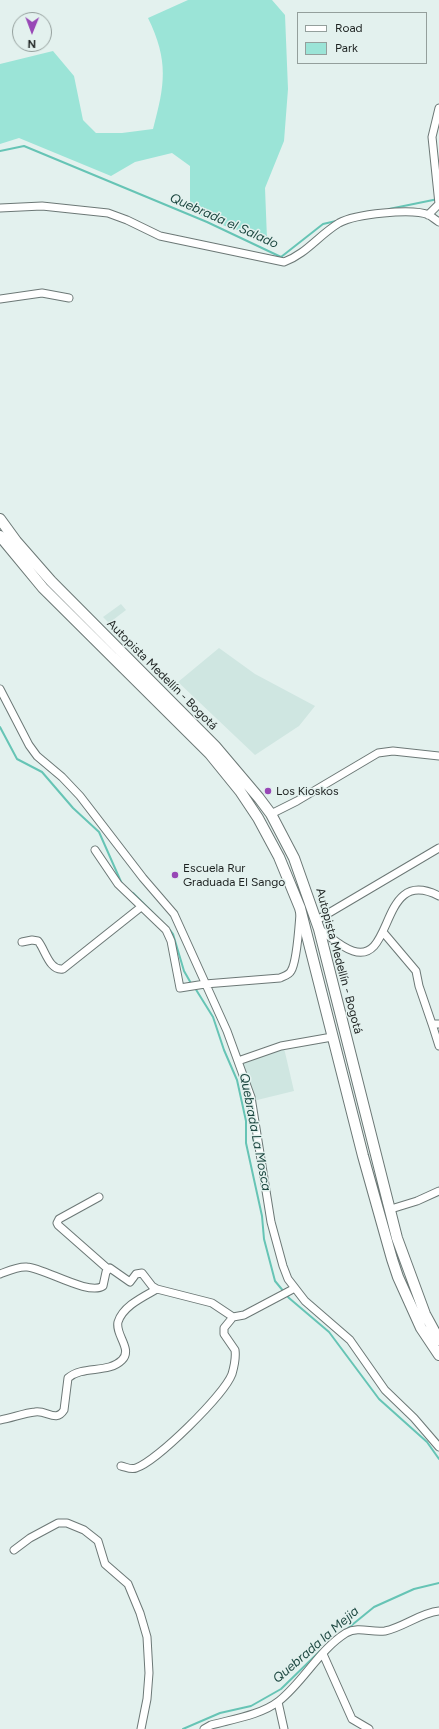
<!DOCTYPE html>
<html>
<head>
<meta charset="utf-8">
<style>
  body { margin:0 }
  #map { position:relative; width:439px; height:1729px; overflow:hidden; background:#e3f1ee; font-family:Figtree,sans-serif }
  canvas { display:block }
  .legend { position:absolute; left:297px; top:12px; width:130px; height:52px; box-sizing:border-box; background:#e3f1ee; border:1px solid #949f9c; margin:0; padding:5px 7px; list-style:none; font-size:12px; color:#1e2322 }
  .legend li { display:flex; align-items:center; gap:8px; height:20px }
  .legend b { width:20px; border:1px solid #949f9c }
  .north { position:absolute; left:12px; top:12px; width:40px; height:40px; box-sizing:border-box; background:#e3f1ee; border:1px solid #949f9c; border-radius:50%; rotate:181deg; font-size:11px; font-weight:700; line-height:16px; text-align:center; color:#1e2322 }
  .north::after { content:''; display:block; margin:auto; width:14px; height:18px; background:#9847b6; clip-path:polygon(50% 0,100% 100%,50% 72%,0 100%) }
</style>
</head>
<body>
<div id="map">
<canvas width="439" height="1729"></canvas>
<ul class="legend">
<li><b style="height:5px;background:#fff"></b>Road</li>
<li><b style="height:11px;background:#9be4d7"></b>Park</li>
</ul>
<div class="north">N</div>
</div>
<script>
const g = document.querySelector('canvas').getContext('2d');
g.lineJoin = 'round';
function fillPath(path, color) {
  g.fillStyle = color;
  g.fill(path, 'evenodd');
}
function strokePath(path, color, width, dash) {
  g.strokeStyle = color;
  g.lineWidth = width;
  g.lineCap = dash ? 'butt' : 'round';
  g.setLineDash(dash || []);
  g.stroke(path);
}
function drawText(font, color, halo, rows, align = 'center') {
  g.font = font + ' Figtree,sans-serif';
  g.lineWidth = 3;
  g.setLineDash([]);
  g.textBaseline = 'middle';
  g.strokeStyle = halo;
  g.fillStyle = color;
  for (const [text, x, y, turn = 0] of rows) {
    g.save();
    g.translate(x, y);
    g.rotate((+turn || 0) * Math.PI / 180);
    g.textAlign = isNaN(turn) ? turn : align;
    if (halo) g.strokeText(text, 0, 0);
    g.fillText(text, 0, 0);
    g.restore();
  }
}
fillPath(new Path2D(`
  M 121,604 L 126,610 L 109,623 L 103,617 Z
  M 219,648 L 255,674 L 315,706 L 299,726 L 255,755 L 178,682 Z
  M 284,1048 L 294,1091 L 253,1101 L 241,1062 Z`), '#cfe6e1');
fillPath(new Path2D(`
  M 188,0 L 272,0 L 285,15 L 288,89 L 284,141 L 265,188 L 267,239 L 225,226 L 190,211 L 190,166 L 172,153 L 135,162 L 111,176 L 19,138 L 0,144 L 0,64 L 53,51 L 74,76 L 83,120 L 96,133 L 122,133 L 153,129 C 165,85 169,61 148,18 Z`), '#9be4d7');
strokePath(new Path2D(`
  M 0,151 L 24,146 L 207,222 L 281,257 L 323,224 L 336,221
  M 389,209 L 438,199
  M 0,727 L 17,759 L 42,772 L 73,808 L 99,832 L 122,884
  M 133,893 L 158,918
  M 170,930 L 173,934 L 184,971 L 192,985
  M 195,988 L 213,1017 L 224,1050 L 237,1080 L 246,1121 L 246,1143 L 262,1216 L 264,1239 L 275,1281 L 289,1298 L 329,1332 L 379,1399 L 427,1442 L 439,1459
  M 347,1629 L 374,1607 L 414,1589 L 439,1583
  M 183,1729 L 220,1713 L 251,1706 L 281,1689 L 320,1651`), '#66c4b5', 2);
const minor = new Path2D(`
  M 439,204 L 432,137 L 439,108
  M 0,208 L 42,206 L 108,213 L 127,220 L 160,236 L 284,262 C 306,254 319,235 339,223 C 355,214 412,208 429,215 C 432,217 436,220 439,222
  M 428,215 L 439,204
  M 0,299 L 42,293 L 69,298
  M 0,689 L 29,745 L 37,756 L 62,777 L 80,796 L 143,878 L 174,914 L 227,1031 L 251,1097 L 271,1222 L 283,1266 L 288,1279 L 305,1301 L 350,1340 L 385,1390 L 414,1418 L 439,1447
  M 271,814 L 297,801 L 378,753 L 393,751 L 439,756
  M 95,850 L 118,884 L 166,930 L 171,941 L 180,988 L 205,984 L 280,978 C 284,976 289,975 291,971 C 297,962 299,926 300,914
  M 317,920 L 439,848
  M 319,929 C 330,936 340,947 353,951 C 395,965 379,865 439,896
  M 383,932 L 416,971 L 419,986 L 432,1024 L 439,1024
  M 22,942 L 32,940 L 38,941 C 45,949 49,971 63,969 L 141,907
  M 432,1024 L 439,1046
  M 238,1061 L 281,1046 L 332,1037
  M 99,1197 L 59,1219 L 57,1223 L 58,1225 L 108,1269
  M 391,1209 L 417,1201 L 439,1191
  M 0,1274 C 8,1271 19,1266 27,1267 C 44,1268 89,1296 103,1286 L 106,1272 L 110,1268 L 130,1282 L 136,1274 L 142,1273 L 152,1286 L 157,1289 L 212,1303 L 233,1317 L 244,1315 L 295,1288
  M 0,1420 C 12,1418 24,1413 35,1412 C 47,1410 56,1423 64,1410 L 68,1378 C 83,1365 108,1374 122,1360 C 133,1349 115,1335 118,1322 C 123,1306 143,1297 157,1289
  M 121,1466 C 126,1467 131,1470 136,1468 C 157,1461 224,1395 232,1374 C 234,1367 236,1357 235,1350 L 224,1334 L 224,1328 L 233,1317
  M 14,1550 L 30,1538 L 58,1523 L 67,1523 L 84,1530 L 98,1541 L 105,1564 L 128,1584 L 140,1613 L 147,1637 L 149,1673 L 147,1699 L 141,1729
  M 323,1654 L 352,1719 L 369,1729
  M 278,1702 L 284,1729
  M 204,1729 L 211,1725 C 233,1719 261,1715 279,1701 C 304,1681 319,1650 346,1633 C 359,1626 371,1633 385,1631 C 404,1627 420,1613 439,1611`);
const highway = new Path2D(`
  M 0,519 L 16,541 L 51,581 L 215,746 L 259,798 L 271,814 L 294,858 L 319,929 L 397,1238 L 425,1314 L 439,1340
  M 0,536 L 43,588 L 210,754 L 240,791 L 258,818 L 279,857 L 300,908 L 363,1156 L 392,1259 L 398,1277 L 421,1328 L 439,1355`);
strokePath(minor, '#6c7876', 9);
strokePath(highway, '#6c7876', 12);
strokePath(minor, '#fff', 7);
strokePath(highway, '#fff', 10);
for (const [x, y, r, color] of [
  [268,791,4,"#9847b6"],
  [175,875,4,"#9847b6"]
]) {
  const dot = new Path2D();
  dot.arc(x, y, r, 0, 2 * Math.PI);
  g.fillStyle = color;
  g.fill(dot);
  strokePath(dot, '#e3f1ee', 1.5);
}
drawText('12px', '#1e2322', '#e3f1ee', [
  ["Autopista Medellín - Bogotá",162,675,45],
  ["Autopista Medellín - Bogotá",339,961,75]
]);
drawText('12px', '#1e2322', '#e3f1ee', [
  ["Los Kioskos",276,791],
  ["Escuela Rur",183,868],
  ["Graduada El Sango",183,882]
], 'left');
drawText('italic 13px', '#1d4841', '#e3f1ee', [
  ["Quebrada el Salado",224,221,24],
  ["Quebrada La Mosca",255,1132,79],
  ["Quebrada la Mejia",316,1645,-41]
]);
</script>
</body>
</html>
